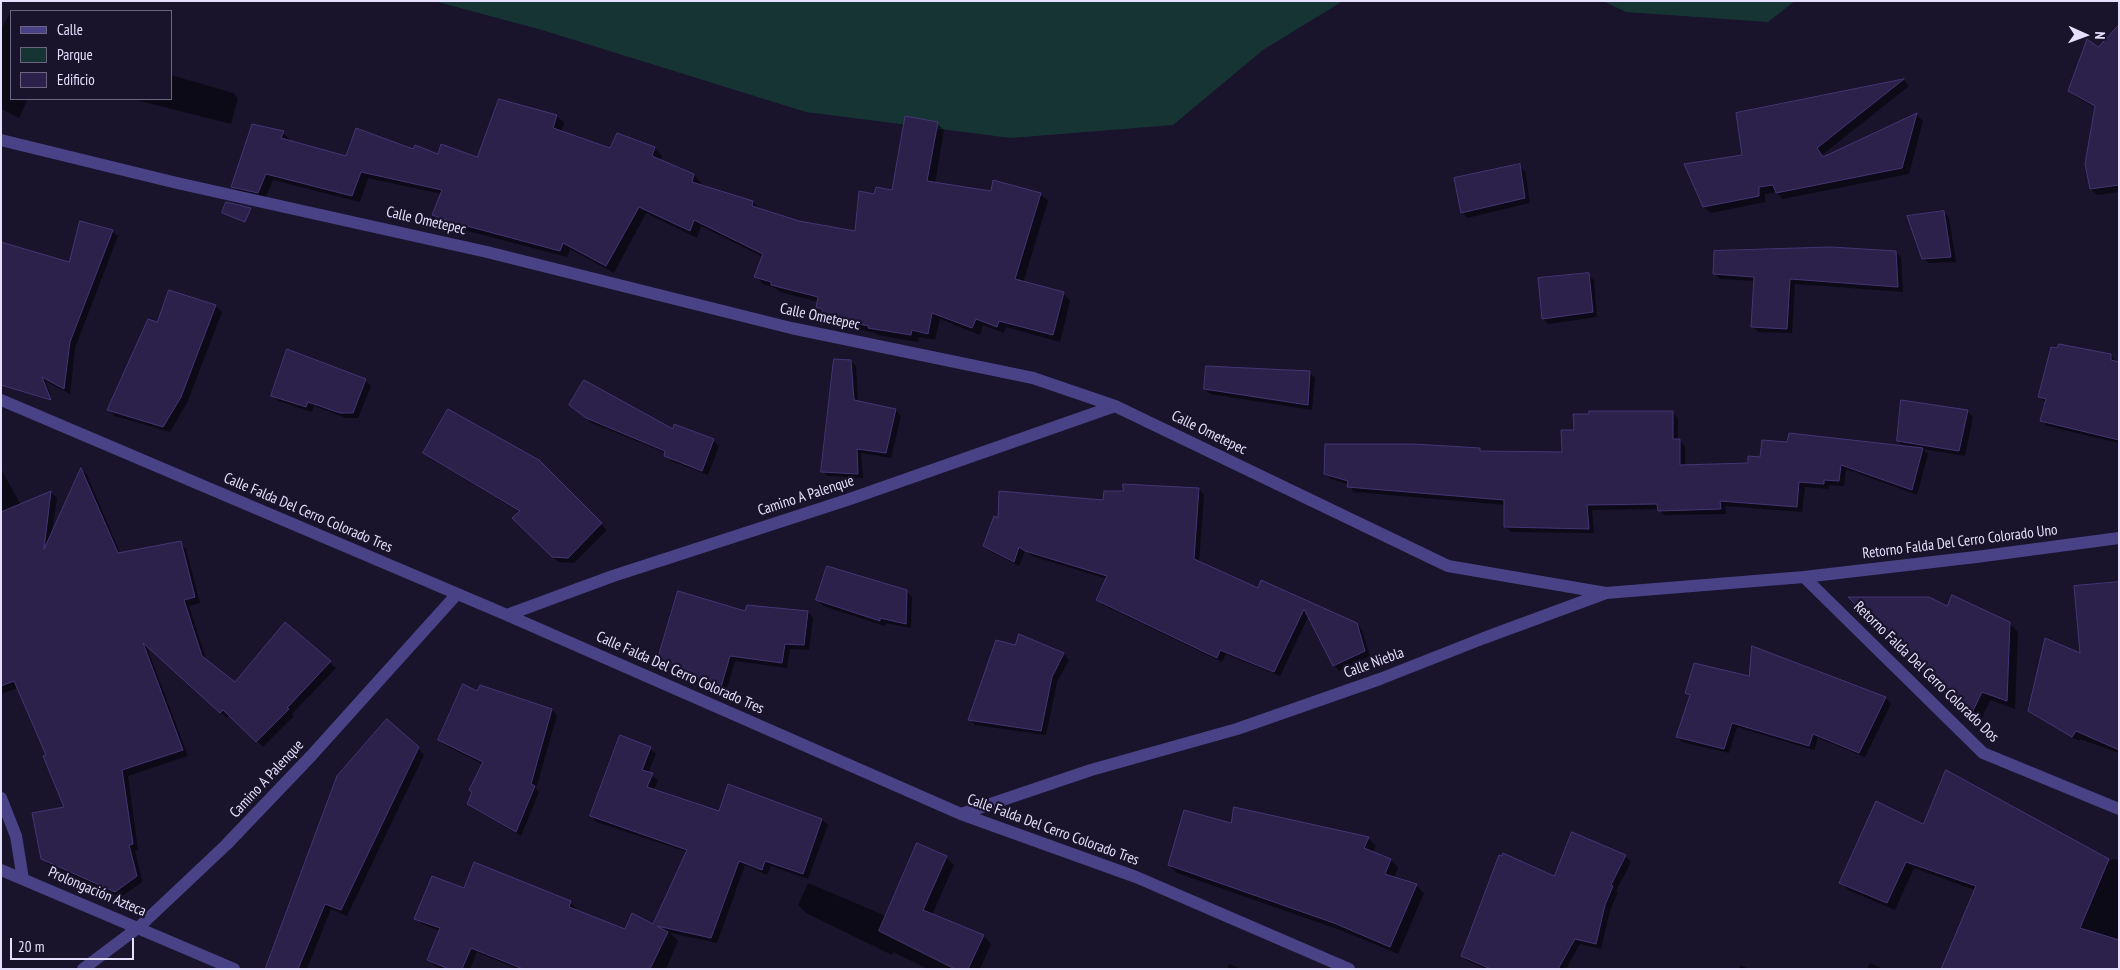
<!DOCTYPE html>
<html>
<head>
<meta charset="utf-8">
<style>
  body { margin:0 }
  #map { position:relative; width:2120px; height:970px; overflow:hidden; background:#19132b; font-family:"PT Sans Narrow",sans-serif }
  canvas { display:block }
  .frame { position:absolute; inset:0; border:2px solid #e5e0fd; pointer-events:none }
  .legend { position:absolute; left:10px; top:10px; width:162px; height:90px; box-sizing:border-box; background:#19132b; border:1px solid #6b657f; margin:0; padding:6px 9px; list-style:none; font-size:15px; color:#e5e0fd }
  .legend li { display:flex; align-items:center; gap:10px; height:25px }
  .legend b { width:25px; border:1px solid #6b657f }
  .north { position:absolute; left:2060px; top:10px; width:50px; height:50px; -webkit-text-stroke:4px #19132b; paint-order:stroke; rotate:92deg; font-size:14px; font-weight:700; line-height:20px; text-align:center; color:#e5e0fd }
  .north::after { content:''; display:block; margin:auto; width:18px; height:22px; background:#e5e0fd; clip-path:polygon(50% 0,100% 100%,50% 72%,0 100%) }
  .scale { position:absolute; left:10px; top:938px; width:124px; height:22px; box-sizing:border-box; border:2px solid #e5e0fd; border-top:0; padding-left:6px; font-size:15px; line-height:18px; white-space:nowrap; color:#e5e0fd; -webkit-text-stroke:4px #19132b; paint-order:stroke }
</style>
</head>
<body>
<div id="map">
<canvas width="2120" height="970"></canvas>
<div class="frame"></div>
<ul class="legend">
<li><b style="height:6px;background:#494286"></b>Calle</li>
<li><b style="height:14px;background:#173435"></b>Parque</li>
<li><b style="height:14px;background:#2c214b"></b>Edificio</li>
</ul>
<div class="north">N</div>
<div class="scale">20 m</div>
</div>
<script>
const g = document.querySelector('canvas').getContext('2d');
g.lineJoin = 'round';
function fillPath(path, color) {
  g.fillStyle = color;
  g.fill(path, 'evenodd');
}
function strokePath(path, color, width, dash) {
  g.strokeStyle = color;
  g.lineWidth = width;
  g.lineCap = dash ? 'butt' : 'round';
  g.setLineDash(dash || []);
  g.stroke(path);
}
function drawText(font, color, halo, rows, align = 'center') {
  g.font = font + ' "PT Sans Narrow",sans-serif';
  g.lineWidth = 4.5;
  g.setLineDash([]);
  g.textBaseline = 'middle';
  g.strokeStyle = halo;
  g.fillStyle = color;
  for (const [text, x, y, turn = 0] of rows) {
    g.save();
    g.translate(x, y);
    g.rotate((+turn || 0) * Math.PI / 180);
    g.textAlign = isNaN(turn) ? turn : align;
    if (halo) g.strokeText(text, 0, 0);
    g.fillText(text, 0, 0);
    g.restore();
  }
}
fillPath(new Path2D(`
  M 434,1 L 1343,1 L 1263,50 L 1173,125 L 1011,138 L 806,112 L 542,30 Z
  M 1603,1 L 1795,1 L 1768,22 L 1626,12 Z`), '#173435');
fillPath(new Path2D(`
  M 10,13 L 11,99 L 28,99 L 19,118 L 1,109 L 1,29 Z
  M 2119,62 L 2119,192 L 2097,195 L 2091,189 L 2096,108 L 2076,97 L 2069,91 Z
  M 171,75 L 233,93 L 238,98 L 231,124 L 132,99 L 171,99 Z
  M 1904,80 L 1909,86 L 1822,155 L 1824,158 L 1917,115 L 1923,121 L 1909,174 L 1783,199 L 1776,192 L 1765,194 L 1765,202 L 1711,213 L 1704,206 L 1743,156 L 1737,114 Z
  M 500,100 L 557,116 L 564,123 L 561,132 L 611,150 L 617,134 L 655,148 L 662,156 L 660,161 L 694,175 L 701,183 L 700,186 L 753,202 L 760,209 L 799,222 L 856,232 L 875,196 L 893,192 L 937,123 L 944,130 L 935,184 L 992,193 L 1040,194 L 1048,201 L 1023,283 L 1063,293 L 1070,301 L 1060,342 L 1006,327 L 1004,333 L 983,325 L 980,335 L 940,319 L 935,340 L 919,337 L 918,342 L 877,335 L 875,333 L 831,323 L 818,307 L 819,302 L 780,292 L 775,288 L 763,284 L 755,276 L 763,257 L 701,226 L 697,238 L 646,213 L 614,273 L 570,249 L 567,257 L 460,229 L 441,222 L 434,215 L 442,194 L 368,178 L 360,202 L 273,180 L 265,199 L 240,194 L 233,186 L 283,133 L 290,140 L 290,141 L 347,157 L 414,150 L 438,156 L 478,159 Z
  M 1519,166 L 1525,171 L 1530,203 L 1467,218 L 1462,212 Z
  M 1944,212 L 1949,218 L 1956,262 L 1929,263 L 1923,258 Z
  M 112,231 L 118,236 L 75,348 L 70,394 L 45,381 L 51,395 L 9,378 L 69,264 Z
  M 1896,252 L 1901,257 L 1903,292 L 1795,284 L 1792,333 L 1758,332 L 1753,326 L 1755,281 L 1720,279 L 1714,273 Z
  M 1588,275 L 1594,280 L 1597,317 L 1548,324 L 1543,318 Z
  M 170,291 L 216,306 L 222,312 L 187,403 L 170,432 L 115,416 L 109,410 L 157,323 Z
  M 2057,350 L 2111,355 L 2116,363 L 2119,363 L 2119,443 L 2047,426 L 2042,421 L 2045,402 L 2040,397 Z
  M 851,361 L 856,366 L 858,403 L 896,410 L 901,416 L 891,458 L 861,453 L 863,478 L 828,476 L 822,471 Z
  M 1310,373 L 1315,378 L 1312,410 L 1210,394 L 1205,389 Z
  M 365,380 L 371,386 L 358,418 L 346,418 L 314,406 L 312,412 L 278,401 L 272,395 Z
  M 576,410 L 713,440 L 719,446 L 708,475 L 671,461 L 665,455 L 666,453 L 592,423 Z
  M 1967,411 L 1973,417 L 1965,456 L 1923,449 L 1928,454 L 1917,495 L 1846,469 L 1844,486 L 1829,485 L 1829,489 L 1805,487 L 1802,512 L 1725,506 L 1726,514 L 1664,515 L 1659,509 L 1592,510 L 1594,533 L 1511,532 L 1505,526 L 1506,505 L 1354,492 L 1348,484 L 1331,479 L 1326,474 L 1480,450 L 1482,452 L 1563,454 L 1575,431 L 1672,413 L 1678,418 L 1678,440 L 1685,446 L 1685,466 L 1749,464 L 1762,458 L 1904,447 L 1898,441 Z
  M 425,453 L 538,461 L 607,530 L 574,563 L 558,562 L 514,518 L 520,512 L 430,458 Z
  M 1,469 L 21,505 L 51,493 L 57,498 L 52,532 L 81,470 L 87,475 L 120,553 L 180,543 L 186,549 L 200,603 L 189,606 L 207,662 L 235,684 L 285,624 L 336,668 L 292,714 L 294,716 L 263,747 L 230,715 L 227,718 L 146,645 L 188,756 L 128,776 L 138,850 L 135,850 L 142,882 L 121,897 L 48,864 L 42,858 L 66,808 L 47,755 L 18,688 L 1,694 Z
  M 1199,489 L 1204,495 L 1199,563 L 1258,589 L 1357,624 L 1362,630 L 1370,656 L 1339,671 L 1334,665 L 1309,615 L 1280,676 L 1226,654 L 1222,662 L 1103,605 L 1098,600 L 1107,579 L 1032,556 L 1025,551 L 1019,566 L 990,551 L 984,546 L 999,520 L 1104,501 Z
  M 2119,583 L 2119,753 L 2080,739 L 2079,741 L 2036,716 L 2030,710 L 2082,656 Z
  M 906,591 L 912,597 L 911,628 L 886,623 L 885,626 L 823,606 L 818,600 Z
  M 1948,608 L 2009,623 L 2018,632 L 2015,709 L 1990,700 L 1979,724 L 1906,654 Z
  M 808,612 L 813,618 L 809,650 L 790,649 L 787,668 L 735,661 L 726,692 L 663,667 L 658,661 L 746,613 Z
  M 1020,636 L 1064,654 L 1069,660 L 1057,682 L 1046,735 L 975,725 L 970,719 L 1016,647 Z
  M 1753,648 L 1886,698 L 1891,704 L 1865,757 L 1818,738 L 1814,750 L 1737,727 L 1729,753 L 1682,742 L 1677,737 L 1690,697 L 1686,693 L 1750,678 Z
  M 481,686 L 552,710 L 557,715 L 536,789 L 539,792 L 521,836 L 474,809 L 468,804 L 483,764 L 445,745 L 439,740 L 478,693 Z
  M 418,748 L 424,755 L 347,916 L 331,909 L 307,969 L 270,969 Z
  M 650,748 L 656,754 L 648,773 L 658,780 L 654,790 L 719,813 L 728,786 L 822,820 L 828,825 L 808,879 L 771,866 L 767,875 L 745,865 L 717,943 L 670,933 L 678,941 L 666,969 L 517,969 L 477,952 L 470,969 L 442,969 L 435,966 L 429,960 L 440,931 L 422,924 L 416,918 L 465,889 L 570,902 L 576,908 L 575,911 L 625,931 L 654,926 L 687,852 L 597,822 L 591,816 Z
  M 1947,772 L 2110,861 L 2112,859 L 2119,860 L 2119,969 L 1975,890 L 1914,868 L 1895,910 L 1848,890 L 1841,882 L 1923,825 Z
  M 1232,825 L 1368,838 L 1376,846 L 1372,853 L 1391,860 L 1398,868 L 1394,878 L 1416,885 L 1424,893 L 1398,954 L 1343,931 L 1177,873 L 1169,865 Z
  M 1573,834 L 1625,856 L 1631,862 L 1616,891 L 1618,892 L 1610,911 L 1601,949 L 1580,944 L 1566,969 L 1486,969 L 1468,961 L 1462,955 L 1555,877 Z
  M 946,857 L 954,865 L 932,915 L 984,936 L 991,944 L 980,969 L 928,969 L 893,952 L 892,955 L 806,913 L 798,905 L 808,883 L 886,916 Z
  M 1870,963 L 1883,969 L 1867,969 Z
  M 1229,964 L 1242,969 L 1227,969 Z
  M 1740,965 L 1749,969 L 1739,969 Z`), '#0007');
const building = new Path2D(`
  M 2119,25 L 2119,185 L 2090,189 L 2085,164 L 2095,106 L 2068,91 L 2087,39 L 2098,47 Z
  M 1904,79 L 1817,148 L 1823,157 L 1917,113 L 1902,168 L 1776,193 L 1773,185 L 1759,187 L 1759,196 L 1703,207 L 1684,164 L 1742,155 L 1736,113 Z
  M 499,99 L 557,115 L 553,128 L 610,148 L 617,133 L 655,147 L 652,156 L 694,174 L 692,182 L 753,201 L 752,206 L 799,221 L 855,231 L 859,191 L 874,194 L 876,187 L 892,190 L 905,116 L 938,122 L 927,181 L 991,191 L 993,180 L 1041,193 L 1015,279 L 1064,292 L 1053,335 L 999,321 L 997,327 L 976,319 L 972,328 L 932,313 L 928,334 L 912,330 L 911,335 L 868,328 L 869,326 L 823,317 L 822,309 L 816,307 L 818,297 L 771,285 L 771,282 L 754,277 L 763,254 L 694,220 L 690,231 L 639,207 L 606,266 L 563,243 L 560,251 L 452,222 L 432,215 L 442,190 L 361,172 L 352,196 L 266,174 L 258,193 L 231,187 L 252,124 L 284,131 L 281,138 L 346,156 L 356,128 L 413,149 L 415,145 L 438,154 L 441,144 L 477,157 Z
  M 1520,164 L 1525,198 L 1461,213 L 1454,178 Z
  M 226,202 L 251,208 L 245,222 L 222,213 Z
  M 1944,211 L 1951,257 L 1922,259 L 1907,216 Z
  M 80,221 L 113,230 L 70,342 L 64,389 L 42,377 L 51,400 L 1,385 L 1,242 L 69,262 Z
  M 1831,247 L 1896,251 L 1898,287 L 1790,279 L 1787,329 L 1751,327 L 1754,277 L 1713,274 L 1714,251 Z
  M 1589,273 L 1593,312 L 1542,319 L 1538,278 Z
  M 169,290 L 216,305 L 181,397 L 163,427 L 107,410 L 148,319 L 157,322 Z
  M 2059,344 L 2111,354 L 2111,360 L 2119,362 L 2119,440 L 2040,421 L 2046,399 L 2038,397 L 2051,347 L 2057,348 Z
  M 287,349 L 366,379 L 353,413 L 340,413 L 308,402 L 306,407 L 271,396 Z
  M 834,359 L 851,360 L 854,400 L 896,409 L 886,453 L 857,449 L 858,474 L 821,472 Z
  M 1206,366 L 1310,371 L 1308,405 L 1204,389 Z
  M 584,380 L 673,429 L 674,424 L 714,439 L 702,471 L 664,456 L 665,451 L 586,418 L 569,405 Z
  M 1901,400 L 1968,410 L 1959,451 L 1897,441 Z
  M 448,409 L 539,460 L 602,523 L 568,558 L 552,557 L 512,518 L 520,511 L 423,453 Z
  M 1589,411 L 1673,411 L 1673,439 L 1680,439 L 1680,465 L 1748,463 L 1748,456 L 1760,457 L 1762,440 L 1787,442 L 1789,433 L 1923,448 L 1912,490 L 1841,465 L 1839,481 L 1824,480 L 1824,484 L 1799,482 L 1797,507 L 1720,501 L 1721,509 L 1658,511 L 1657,504 L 1587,505 L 1589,529 L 1504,527 L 1504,500 L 1347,487 L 1348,481 L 1324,474 L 1325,444 L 1413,444 L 1480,448 L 1480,451 L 1562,452 L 1561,430 L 1574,430 L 1573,414 L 1589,414 Z
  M 81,468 L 118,553 L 181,541 L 195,597 L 184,600 L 202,656 L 235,682 L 285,622 L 331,661 L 287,708 L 289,709 L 256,742 L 223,710 L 220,713 L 143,643 L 183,750 L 122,770 L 133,844 L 129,845 L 137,876 L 115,892 L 41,859 L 32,813 L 64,807 L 43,756 L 46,755 L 14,681 L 1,686 L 1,512 L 51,491 L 44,549 Z
  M 1123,484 L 1199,488 L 1194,559 L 1258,588 L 1261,580 L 1357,623 L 1365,651 L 1333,666 L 1304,609 L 1274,672 L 1220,650 L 1217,658 L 1096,600 L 1107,576 L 1025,551 L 1019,547 L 1014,562 L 983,546 L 994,516 L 998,518 L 999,491 L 1103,500 L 1104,491 L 1123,491 Z
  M 827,566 L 907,590 L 906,624 L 880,618 L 880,621 L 816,600 Z
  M 2119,582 L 2119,750 L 2076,731 L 2072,737 L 2028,711 L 2045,638 L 2080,653 L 2074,586 Z
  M 678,591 L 745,611 L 747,605 L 808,611 L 804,645 L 785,644 L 782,663 L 730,656 L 721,687 L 657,662 Z
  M 1952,595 L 2010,622 L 2007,701 L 1982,692 L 1970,717 L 1896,646 L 1848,597 L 1929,597 L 1947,606 Z
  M 1019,634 L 1064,653 L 1052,677 L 1041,731 L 968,720 L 996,640 L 1015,645 Z
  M 1752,646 L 1886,697 L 1859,753 L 1813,734 L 1809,746 L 1732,723 L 1724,749 L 1676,737 L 1690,695 L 1685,693 L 1694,663 L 1749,676 Z
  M 463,684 L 477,691 L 480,685 L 552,709 L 531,784 L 535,786 L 516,832 L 467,804 L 472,792 L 469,790 L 483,762 L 438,740 Z
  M 387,719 L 419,747 L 341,910 L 325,904 L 298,969 L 265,969 L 337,776 Z
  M 620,735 L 651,747 L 642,770 L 653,773 L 647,787 L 719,811 L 728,784 L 822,819 L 803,874 L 765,861 L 762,870 L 739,861 L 711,938 L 657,926 L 668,932 L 650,969 L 523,969 L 471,948 L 462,969 L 449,969 L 427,960 L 440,928 L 414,919 L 432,876 L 464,888 L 474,862 L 571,901 L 569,907 L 625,929 L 632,913 L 653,924 L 687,850 L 590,816 Z
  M 1946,770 L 2109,859 L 2080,928 L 2119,940 L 2119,969 L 1941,969 L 1976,886 L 1906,862 L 1887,903 L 1839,883 L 1876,801 L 1923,824 Z
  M 1234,807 L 1369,837 L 1364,848 L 1391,859 L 1385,874 L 1417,884 L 1390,947 L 1334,923 L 1168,865 L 1184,810 L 1231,823 Z
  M 1572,832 L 1626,855 L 1611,885 L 1613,886 L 1605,905 L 1596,944 L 1575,939 L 1558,969 L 1491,969 L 1461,956 L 1499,855 L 1502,856 L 1503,853 L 1554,876 Z
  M 917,843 L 947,856 L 923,910 L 984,935 L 968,969 L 955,969 L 879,931 Z`);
fillPath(building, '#2c214b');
strokePath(building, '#453575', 1);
strokePath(new Path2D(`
  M 1,140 L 177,183 L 487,252 L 791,328 L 1033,378 L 1115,406 L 1448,566 L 1606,593
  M 1,400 L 507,615 L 961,814 L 1136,877 L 1349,969
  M 1804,577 L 1983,753 L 2119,809
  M 507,615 L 613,576 L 847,500 L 1115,406
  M 1,798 L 16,836 L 23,879
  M 961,814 L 1091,770 L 1237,729 L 1380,679 L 1484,638 L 1606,593 L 1804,577 L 1976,557 L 2119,538
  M 1,870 L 234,969
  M 83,969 L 139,927 L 226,845 L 311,756 L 457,594`), '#494286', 12);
drawText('15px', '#e5e0fd', '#19132b', [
  ["Calle Ometepec",426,221,13],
  ["Calle Ometepec",820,317,12],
  ["Calle Ometepec",1209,433,26],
  ["Camino A Palenque",806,496,-18],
  ["Calle Falda Del Cerro Colorado Tres",308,513,23],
  ["Retorno Falda Del Cerro Colorado Uno",1960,542,-7],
  ["Calle Niebla",1374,663,-20],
  ["Retorno Falda Del Cerro Colorado Dos",1926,672,44],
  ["Calle Falda Del Cerro Colorado Tres",680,673,24],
  ["Camino A Palenque",267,779,-47],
  ["Calle Falda Del Cerro Colorado Tres",1053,830,20],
  ["Prolongación Azteca",97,892,23]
]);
</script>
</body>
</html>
